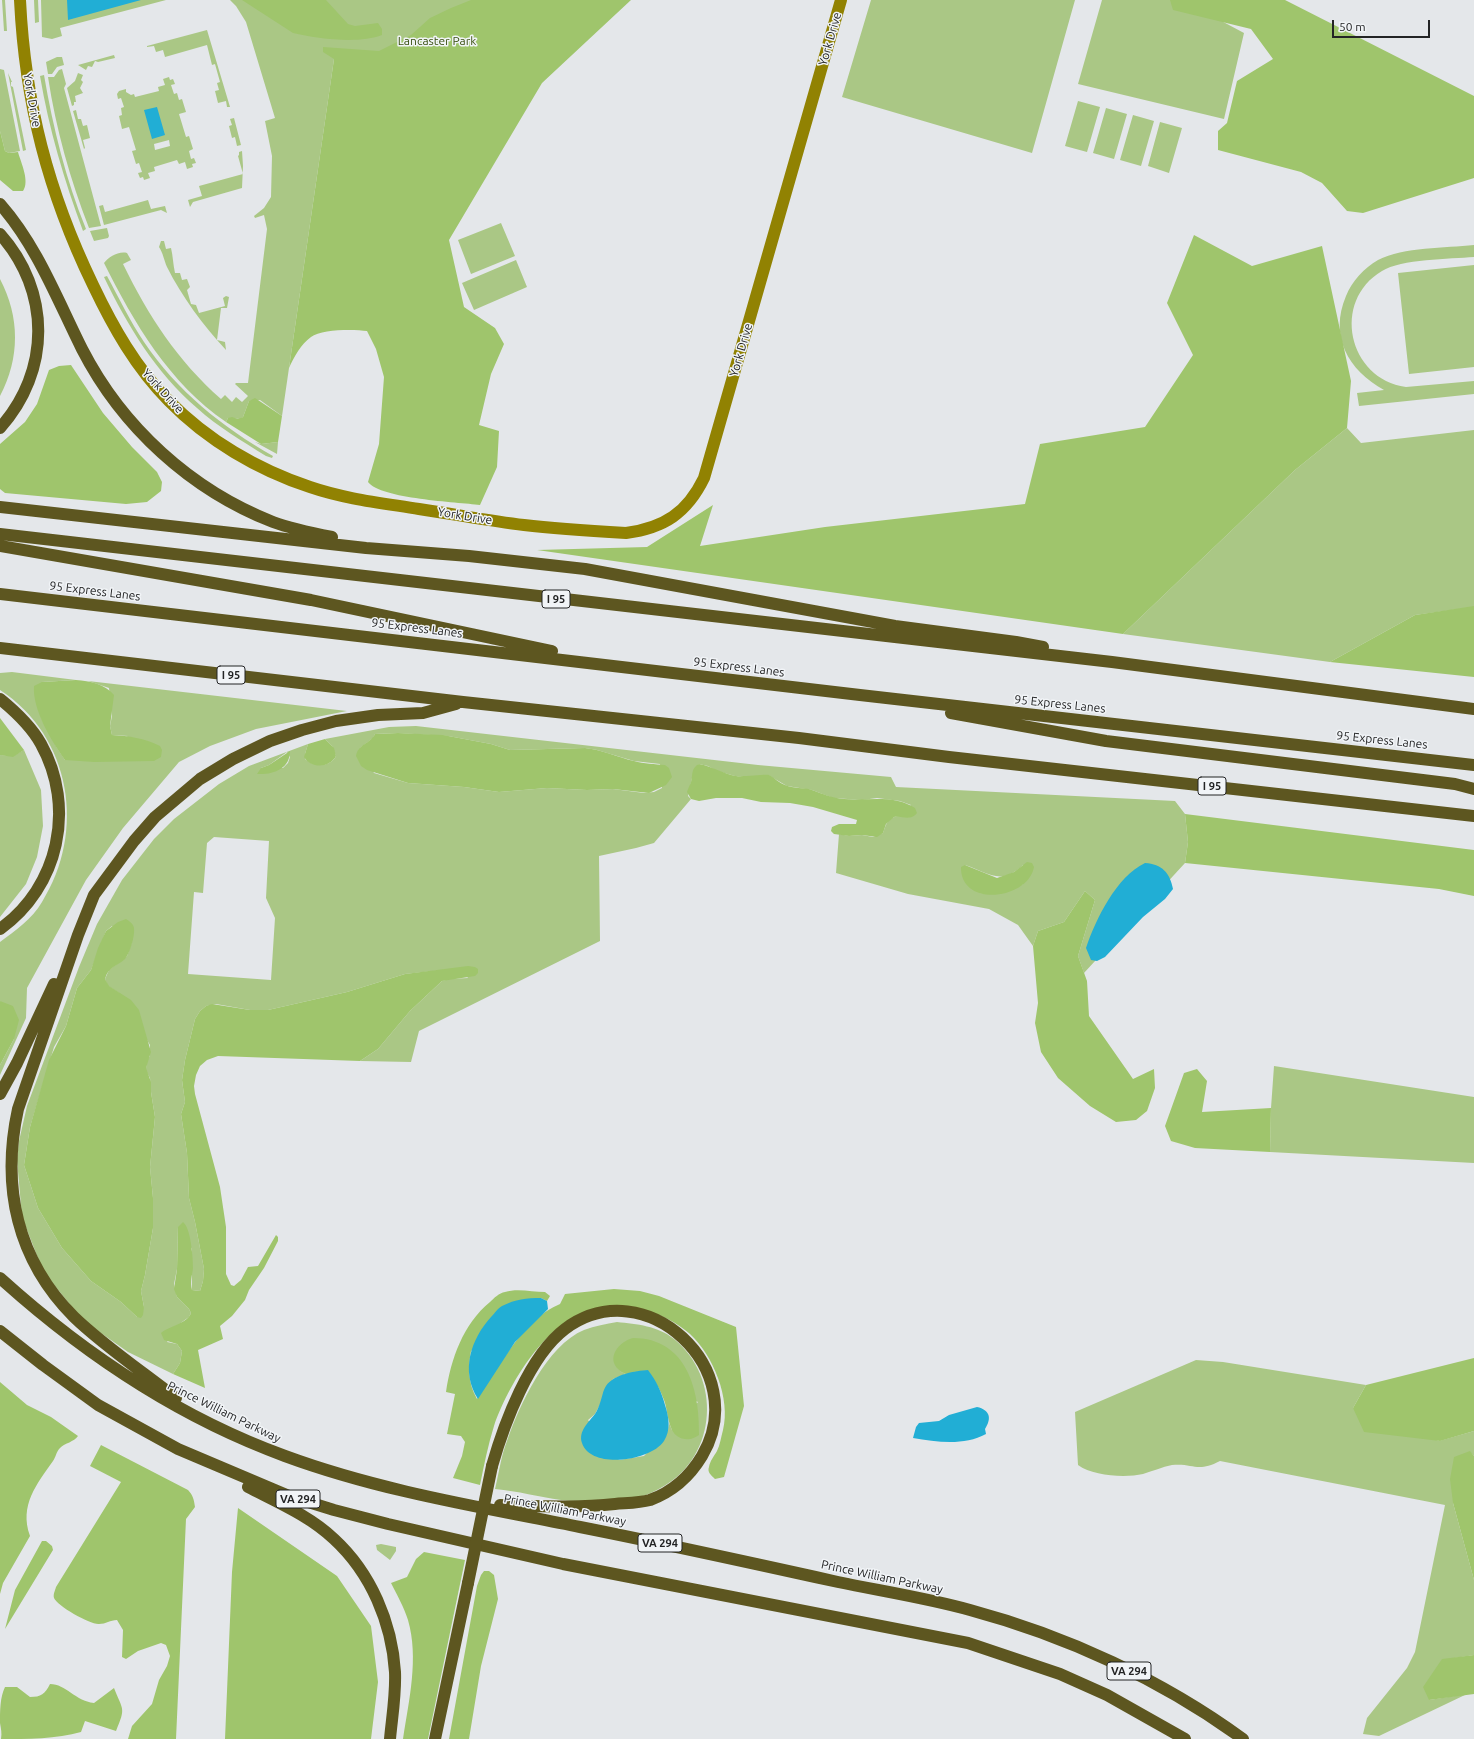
<!DOCTYPE html>
<html>
<head>
<meta charset="utf-8">
<style>
  body { margin:0 }
  #map { position:relative; width:1474px; height:1739px; overflow:hidden; background:#e4e7ea; font-family:Ubuntu,sans-serif }
  canvas { display:block }
  .scale { position:absolute; left:1332px; top:20px; width:98px; height:18px; box-sizing:border-box; border:2px solid #232425; border-top:0; padding-left:5px; font-size:12px; line-height:14px; white-space:nowrap; color:#232425; -webkit-text-stroke:3px #f1f4f7; paint-order:stroke }
</style>
</head>
<body>
<div id="map">
<canvas width="1474" height="1739"></canvas>
<div class="scale">50 m</div>
</div>
<script>
const g = document.querySelector('canvas').getContext('2d');
g.lineJoin = 'round';
function fillPath(path, color) {
  g.fillStyle = color;
  g.fill(path, 'evenodd');
}
function strokePath(path, color, width, dash) {
  g.strokeStyle = color;
  g.lineWidth = width;
  g.lineCap = dash ? 'butt' : 'round';
  g.setLineDash(dash || []);
  g.stroke(path);
}
function drawText(font, color, halo, rows, align = 'center') {
  g.font = font + ' Ubuntu,sans-serif';
  g.lineWidth = 3;
  g.setLineDash([]);
  g.textBaseline = 'middle';
  g.strokeStyle = halo;
  g.fillStyle = color;
  for (const [text, x, y, turn = 0] of rows) {
    g.save();
    g.translate(x, y);
    g.rotate((+turn || 0) * Math.PI / 180);
    g.textAlign = isNaN(turn) ? turn : align;
    if (halo) g.strokeText(text, 0, 0);
    g.fillText(text, 0, 0);
    g.restore();
  }
}
fillPath(new Path2D(`
  M 2,0 L 5,0 L 7,31 L 4,31 Z
  M 34,0 L 38,0 L 39,22 L 35,23 Z
  M 41,0 L 166,0 L 60,28 L 62,36 L 52,39 L 42,37 Z
  M 230,0 L 549,0 L 447,86 L 334,59 L 282,416 L 260,400 L 249,401 L 243,417 L 240,419 L 228,418 L 226,422 C 169,383 134,323 104,263 C 109,257 118,251 127,253 L 131,260 L 123,264 C 149,317 177,360 221,399 L 225,395 L 232,402 L 236,397 L 242,402 L 248,396 L 235,384 L 236,383 L 248,383 L 267,229 L 264,215 L 255,218 L 254,216 L 264,208 L 271,197 L 272,156 L 265,121 L 275,118 L 246,22 L 236,6 Z
  M 871,0 L 1075,0 L 1032,153 L 842,97 Z
  M 1102,0 L 1182,0 L 1244,33 L 1224,119 L 1078,84 Z
  M 207,30 L 230,107 L 227,107 L 226,101 L 218,103 L 215,91 L 219,90 L 217,83 L 220,82 L 215,64 L 212,65 L 207,45 L 165,57 L 163,50 L 156,52 L 154,46 L 147,47 L 147,46 Z
  M 114,55 L 115,58 L 98,62 L 95,61 L 92,67 L 88,66 L 86,70 L 78,65 Z
  M 57,57 L 62,57 L 64,65 L 57,67 L 52,74 L 48,74 L 46,62 Z
  M 0,69 L 4,70 L 20,151 L 9,153 L 5,151 L 0,131 Z
  M 62,69 L 66,84 L 64,88 L 101,226 L 89,228 C 70,179 56,129 48,77 L 54,77 L 59,70 Z
  M 8,73 L 12,82 L 11,82 L 11,86 L 13,87 L 26,150 L 23,151 Z
  M 78,73 L 83,75 L 81,80 L 83,82 L 80,88 L 83,93 L 75,96 L 76,102 L 74,102 L 74,105 L 72,106 L 67,88 L 75,81 Z
  M 44,75 C 53,128 66,180 86,229 L 83,231 C 64,180 49,129 40,76 Z
  M 169,77 L 170,80 L 173,79 L 175,84 L 171,85 L 174,94 L 177,93 L 179,100 L 182,99 L 186,112 L 179,114 L 186,137 L 189,136 L 193,149 L 189,151 L 191,159 L 194,158 L 196,163 L 192,164 L 193,167 L 187,169 L 185,162 L 179,164 L 177,160 L 154,167 L 155,171 L 148,173 L 150,178 L 144,180 L 143,177 L 140,178 L 138,173 L 142,172 L 139,163 L 136,164 L 132,151 L 136,150 L 129,127 L 122,129 L 119,116 L 122,115 L 121,108 L 124,107 L 121,98 L 118,99 L 117,94 L 119,91 L 126,89 L 126,92 L 131,95 L 134,94 L 135,97 L 159,91 L 158,87 L 165,85 L 163,79 ZM 169,140 L 170,146 L 155,150 L 154,144 Z
  M 1078,101 L 1100,107 L 1087,152 L 1065,146 Z
  M 1106,108 L 1127,114 L 1114,159 L 1093,153 Z
  M 76,110 L 78,119 L 81,119 L 83,126 L 87,125 L 90,138 L 83,140 L 85,148 L 84,149 L 73,111 Z
  M 1133,115 L 1154,121 L 1141,166 L 1120,160 Z
  M 234,118 L 241,145 L 237,146 L 235,137 L 232,138 L 229,126 L 232,125 L 230,119 Z
  M 1160,122 L 1182,128 L 1169,173 L 1148,166 Z
  M 242,151 L 243,166 L 242,188 L 193,202 L 190,207 L 188,200 L 202,196 L 199,186 L 243,174 L 238,156 L 239,155 L 239,152 Z
  M 148,200 L 151,209 L 165,206 L 167,213 L 161,210 L 104,225 L 99,206 L 103,205 L 105,212 Z
  M 501,223 L 515,256 L 471,274 L 458,240 Z
  M 107,228 L 109,236 L 108,238 L 94,241 L 90,231 Z
  M 161,241 L 164,241 L 166,249 L 171,248 C 173,256 173,264 175,273 L 180,273 L 182,280 L 187,279 L 190,287 L 187,290 L 191,304 L 196,305 L 199,313 L 225,306 L 223,298 L 226,296 L 229,297 L 227,308 L 221,308 L 217,340 L 225,342 L 226,350 C 203,325 182,297 167,267 C 164,260 163,253 159,247 Z
  M 1474,245 L 1474,257 C 1450,259 1401,259 1382,271 C 1331,301 1348,379 1406,387 L 1474,381 L 1474,394 L 1359,406 L 1357,393 L 1384,390 C 1348,370 1329,336 1346,296 C 1352,281 1364,268 1378,260 C 1404,247 1445,248 1474,245 Z
  M 516,260 L 527,287 L 474,310 L 462,283 Z
  M 1474,265 L 1474,367 L 1409,374 L 1398,273 Z
  M 107,276 C 119,298 130,321 144,342 C 177,391 222,427 273,456 L 272,458 L 266,456 C 242,441 218,427 197,408 C 156,373 127,325 104,277 Z
  M 0,279 C 20,317 20,358 0,396 Z
  M 1347,428 L 1361,443 L 1474,430 L 1474,607 L 1415,615 L 1330,662 L 1123,634 L 1295,470 Z
  M 255,442 L 261,444 L 278,442 L 277,454 Z
  M 12,672 L 76,680 L 42,682 L 41,717 L 57,748 L 65,760 L 128,736 L 112,735 L 110,726 L 112,716 L 109,688 L 88,681 L 347,711 L 256,729 L 210,746 L 179,762 L 123,828 L 86,880 L 27,988 L 26,1018 L 0,1075 L 0,1065 L 14,1039 L 0,1001 L 0,942 C 15,931 32,919 42,902 C 86,832 72,737 0,690 L 0,673 Z
  M 416,726 L 758,765 L 891,777 L 896,787 L 1175,801 L 1185,814 L 1188,842 L 1185,863 L 1084,973 L 1078,956 L 1095,900 L 1085,891 L 1064,922 L 1038,931 L 1033,946 L 1018,925 L 989,909 L 908,894 L 836,873 L 839,834 L 849,836 L 862,835 L 873,837 L 883,833 C 886,824 888,817 899,816 L 911,805 L 900,801 L 877,798 L 862,800 L 833,798 L 812,790 L 787,786 L 768,775 L 751,777 L 735,776 L 717,771 L 708,766 L 699,764 L 692,778 L 688,796 L 691,799 L 654,843 L 636,848 L 599,856 L 600,941 L 419,1031 L 411,1062 L 360,1061 L 378,1049 L 410,1011 L 442,981 L 449,979 L 468,978 L 461,968 L 405,974 L 347,992 L 268,1010 L 250,1010 L 216,1004 L 206,1006 L 200,1011 L 195,1019 L 185,1060 L 182,1080 L 185,1102 L 181,1114 L 187,1153 L 189,1198 L 195,1222 L 204,1269 L 203,1281 L 200,1291 L 192,1290 L 192,1249 L 178,1227 L 177,1269 L 174,1284 L 177,1297 L 189,1309 L 191,1313 L 189,1317 L 182,1322 L 167,1342 L 177,1344 L 182,1351 L 180,1363 L 173,1374 L 128,1352 L 91,1326 L 80,1317 L 43,1271 L 22,1217 L 17,1160 L 19,1141 L 27,1106 L 79,967 L 97,924 L 122,880 L 154,839 L 174,819 L 219,784 L 249,766 L 308,744 L 305,754 L 305,759 C 314,767 330,768 336,756 L 332,746 L 325,739 L 389,727 ZM 398,733 L 448,736 L 491,744 L 510,750 L 585,748 L 597,750 L 634,761 L 660,764 L 662,788 L 654,792 L 644,793 L 613,789 L 587,790 L 547,788 L 499,792 L 464,787 L 408,783 L 374,773 L 360,748 L 373,738 L 375,734 ZM 287,752 L 290,757 L 288,763 L 283,768 L 261,768 L 269,765 ZM 214,837 L 269,841 L 266,898 L 275,918 L 271,980 L 188,974 L 194,892 L 203,893 L 207,843 ZM 965,865 C 989,873 1001,886 1023,865 L 1023,884 C 1009,893 996,895 980,893 ZM 112,926 L 132,942 L 127,956 L 109,970 L 105,979 L 108,986 L 119,993 L 150,1045 L 150,1056 L 147,1060 L 146,1068 L 146,1071 L 150,1078 L 151,1092 L 155,1117 L 150,1167 L 153,1198 L 153,1228 L 145,1275 L 141,1291 L 144,1307 L 137,1317 L 121,1302 L 91,1281 L 62,1248 L 38,1208 L 24,1165 L 30,1127 L 54,1047 L 66,1026 L 77,988 L 91,970 L 106,931 Z
  M 24,750 L 41,790 L 43,826 L 37,857 L 26,884 L 0,917 L 0,755 L 13,756 Z
  M 1274,1066 L 1474,1097 L 1474,1163 L 1270,1152 L 1271,1108 Z
  M 617,1322 C 637,1324 658,1326 674,1339 C 722,1378 717,1455 664,1486 C 657,1490 648,1495 639,1497 C 631,1499 621,1498 612,1499 C 595,1500 578,1502 561,1500 C 539,1497 518,1491 495,1489 C 499,1473 501,1456 507,1441 C 519,1406 547,1345 584,1330 C 595,1326 606,1324 617,1322 ZM 619,1371 L 698,1402 L 672,1430 L 669,1423 L 668,1430 L 644,1456 L 619,1460 L 588,1420 L 595,1414 L 613,1379 L 626,1374 Z
  M 1196,1360 L 1223,1362 L 1366,1385 L 1353,1408 L 1439,1441 L 1474,1431 L 1474,1456 L 1470,1452 L 1453,1503 L 1474,1580 L 1474,1655 L 1442,1660 L 1429,1700 L 1467,1694 L 1379,1736 L 1363,1734 L 1367,1718 L 1407,1668 L 1415,1652 L 1445,1505 L 1220,1461 C 1197,1473 1194,1463 1172,1465 C 1162,1467 1153,1471 1143,1474 C 1125,1478 1093,1476 1078,1465 L 1075,1412 Z
  M 381,1544 L 396,1547 L 396,1551 L 390,1560 L 377,1550 L 376,1545 Z`), '#aac785');
fillPath(new Path2D(`
  M 242,0 L 326,0 L 348,24 L 355,26 L 378,23 L 382,29 L 382,35 C 360,44 317,39 293,33 Z
  M 471,0 L 631,0 L 542,83 L 449,240 L 464,307 L 495,328 L 504,344 L 491,374 L 479,425 L 499,431 L 497,467 L 480,505 C 457,502 381,499 368,482 L 379,444 L 384,377 L 376,349 L 367,331 C 354,329 321,329 311,337 C 301,344 294,357 289,368 L 334,59 L 323,52 L 323,47 L 379,51 L 411,35 L 430,18 L 451,8 Z
  M 1170,0 L 1285,0 L 1474,96 L 1474,178 L 1363,213 L 1347,211 L 1322,183 L 1301,172 L 1218,150 L 1218,131 L 1227,123 L 1237,81 L 1273,59 L 1251,29 L 1173,10 Z
  M 0,131 L 5,151 L 9,153 L 18,152 C 21,163 30,181 23,191 L 13,191 L 0,180 Z
  M 1194,235 L 1252,266 L 1322,246 L 1351,381 L 1347,428 L 1295,470 L 1123,634 L 537,550 L 647,547 L 713,505 L 700,546 L 825,527 L 1025,504 L 1040,444 L 1145,427 L 1193,355 L 1167,303 Z
  M 71,365 L 103,413 L 132,447 L 157,472 L 162,482 L 161,491 L 147,502 L 126,504 L 5,493 L 0,489 L 0,444 L 25,422 L 37,404 L 49,370 L 59,366 Z
  M 255,398 L 282,416 L 278,442 L 261,444 L 226,422 L 228,418 L 232,417 L 238,419 L 243,417 L 249,401 Z
  M 1474,606 L 1474,677 L 1330,662 L 1415,615 Z
  M 76,680 C 90,681 105,684 114,695 L 110,726 L 112,735 C 129,736 144,738 160,746 L 162,750 L 161,757 L 154,761 L 94,762 L 65,760 C 52,742 32,709 34,686 L 42,682 Z
  M 0,718 L 24,750 L 13,757 L 0,755 Z
  M 398,733 L 443,735 L 491,744 L 510,750 L 585,748 C 603,750 617,757 634,761 C 644,764 655,764 665,765 L 669,768 L 672,777 L 666,785 L 649,793 L 613,789 L 587,790 L 547,788 L 499,792 L 464,787 L 408,783 L 367,770 L 361,766 L 356,756 C 358,744 370,744 375,734 Z
  M 325,739 L 334,748 L 336,756 C 330,768 311,769 304,757 L 308,744 Z
  M 290,751 C 290,769 273,775 257,774 L 261,768 L 269,765 Z
  M 699,764 C 712,766 723,774 736,776 C 744,777 765,774 769,775 C 775,778 779,783 785,785 C 794,789 803,787 812,790 C 823,794 832,798 844,799 C 868,801 894,794 915,808 L 917,813 C 911,821 903,816 894,817 L 886,824 L 883,833 L 877,837 L 862,835 L 849,836 L 834,834 L 831,831 L 832,827 L 839,824 L 856,824 L 857,820 L 813,807 L 790,803 L 761,802 L 742,798 L 716,798 L 699,801 L 691,799 L 687,792 C 688,788 690,785 691,782 C 693,774 691,768 699,764 Z
  M 1185,814 L 1474,850 L 1474,896 L 1439,889 L 1185,863 L 1188,842 Z
  M 1027,862 L 1032,863 L 1034,867 C 1028,900 960,908 961,867 L 965,865 L 997,878 L 1014,872 Z
  M 1085,891 L 1095,900 L 1078,956 L 1087,981 L 1089,1016 L 1133,1079 L 1154,1069 L 1155,1088 L 1147,1111 L 1136,1120 L 1116,1122 L 1090,1106 L 1058,1078 L 1041,1052 L 1035,1023 L 1038,1003 L 1033,946 L 1038,931 L 1064,922 Z
  M 126,919 C 129,921 133,923 134,928 C 135,936 130,953 125,959 C 117,966 108,967 105,979 L 109,986 L 131,1000 L 139,1010 L 151,1052 L 146,1068 L 151,1082 L 151,1092 L 155,1117 L 150,1167 L 153,1198 L 153,1228 L 145,1275 L 141,1291 L 144,1307 L 143,1315 L 141,1318 L 137,1317 L 121,1302 L 91,1281 L 62,1248 L 38,1208 L 24,1165 L 30,1127 L 49,1060 L 66,1026 L 77,988 L 91,970 L 98,948 L 106,931 L 118,922 Z
  M 468,966 L 475,967 L 478,969 L 478,973 L 475,976 L 442,981 L 410,1011 L 378,1049 L 360,1061 L 218,1056 L 207,1060 L 200,1066 L 196,1075 L 194,1086 L 195,1094 L 220,1187 L 226,1227 L 226,1274 L 231,1285 L 234,1286 L 241,1280 L 248,1267 L 258,1266 L 276,1235 L 278,1237 L 278,1241 L 264,1268 L 249,1290 L 245,1300 L 232,1316 L 220,1326 L 223,1339 L 198,1350 L 205,1388 L 173,1374 L 180,1363 L 182,1351 L 177,1344 L 164,1340 L 161,1333 C 169,1326 187,1324 191,1313 L 189,1309 L 177,1297 L 174,1289 L 177,1269 L 178,1227 L 183,1222 C 191,1228 193,1258 193,1268 C 192,1276 190,1282 192,1290 L 200,1291 L 203,1281 L 204,1269 L 195,1222 L 189,1198 L 187,1153 L 181,1114 L 185,1102 L 182,1080 L 185,1060 L 195,1019 L 200,1011 L 206,1006 L 212,1004 L 250,1010 L 268,1010 L 347,992 L 405,974 Z
  M 0,1001 L 13,1006 L 19,1020 L 14,1039 L 0,1065 Z
  M 1197,1069 L 1207,1081 L 1202,1112 L 1271,1108 L 1270,1152 L 1195,1148 L 1171,1141 L 1165,1126 L 1184,1073 Z
  M 614,1289 L 640,1291 L 659,1296 L 736,1327 L 744,1406 L 724,1477 L 715,1479 C 711,1475 707,1472 709,1467 C 710,1461 714,1456 717,1451 C 720,1445 721,1437 723,1430 C 731,1399 713,1355 690,1334 C 669,1316 646,1308 618,1307 C 607,1307 597,1308 586,1312 C 543,1326 508,1386 494,1426 C 488,1445 484,1465 480,1485 L 453,1478 L 462,1456 L 465,1442 L 461,1436 L 447,1434 L 455,1394 L 446,1392 C 451,1359 463,1324 490,1302 C 494,1298 499,1293 505,1292 C 517,1288 533,1292 545,1292 L 550,1296 L 547,1301 L 541,1298 L 471,1351 C 468,1368 468,1383 477,1399 C 499,1367 523,1319 560,1304 L 565,1294 Z
  M 633,1338 C 687,1338 700,1391 699,1435 C 694,1438 691,1440 685,1439 C 667,1437 669,1413 664,1400 C 660,1390 655,1379 648,1370 L 632,1372 L 626,1374 C 603,1364 615,1343 633,1338 Z
  M 1474,1358 L 1474,1431 L 1440,1441 L 1364,1432 L 1353,1408 L 1366,1385 Z
  M 0,1382 L 27,1405 L 51,1417 L 78,1436 C 74,1442 65,1443 60,1448 C 56,1452 56,1457 53,1461 C 37,1484 19,1505 30,1536 L 3,1583 L 0,1594 Z
  M 101,1445 L 188,1490 C 193,1495 194,1500 195,1507 L 186,1519 L 176,1739 L 128,1739 L 132,1726 L 152,1704 L 159,1680 L 167,1666 L 170,1656 L 166,1645 L 161,1643 L 138,1651 L 126,1659 L 122,1657 L 123,1630 L 117,1620 C 110,1620 106,1624 99,1624 C 91,1625 57,1606 54,1598 C 53,1594 55,1591 56,1587 L 121,1482 L 90,1466 Z
  M 1470,1451 L 1474,1456 L 1474,1580 L 1453,1503 L 1450,1479 L 1454,1457 Z
  M 238,1508 L 337,1576 L 371,1626 L 378,1682 L 371,1739 L 225,1739 L 232,1572 Z
  M 42,1541 L 46,1541 L 52,1546 L 53,1550 L 5,1629 L 15,1590 Z
  M 424,1552 L 465,1560 L 428,1739 L 403,1739 C 409,1700 419,1658 408,1620 C 404,1607 397,1595 391,1583 L 407,1577 L 416,1559 Z
  M 484,1571 L 489,1571 L 494,1575 L 498,1599 L 481,1666 L 469,1739 L 449,1739 L 477,1586 L 481,1575 Z
  M 1474,1655 L 1474,1694 L 1429,1700 L 1423,1687 L 1442,1659 Z
  M 50,1684 C 66,1684 75,1701 94,1703 L 114,1688 C 123,1711 126,1707 116,1731 L 85,1721 L 81,1732 C 57,1739 27,1739 1,1739 C 2,1733 1,1729 0,1723 C 0,1711 0,1697 5,1687 L 17,1687 L 30,1697 C 41,1697 45,1694 50,1684 Z`), '#9fc56c');
fillPath(new Path2D(`
  M 67,0 L 141,0 L 68,20 Z
  M 157,107 L 165,135 L 152,139 L 144,110 Z
  M 1145,863 C 1162,864 1170,873 1173,889 L 1165,899 L 1143,917 L 1105,957 L 1097,961 L 1091,960 L 1086,948 C 1096,919 1116,877 1145,863 Z
  M 541,1298 L 547,1301 L 548,1309 L 515,1342 L 478,1399 C 460,1371 471,1339 491,1317 C 495,1313 498,1308 502,1306 C 516,1299 526,1298 541,1298 Z
  M 648,1370 C 656,1380 662,1393 665,1405 C 669,1417 671,1430 664,1441 C 651,1461 591,1470 582,1443 C 578,1431 589,1422 595,1414 C 597,1411 599,1406 600,1403 C 602,1398 603,1390 606,1386 C 614,1374 635,1371 648,1370 Z
  M 977,1407 C 990,1410 992,1418 985,1429 L 986,1434 C 964,1446 937,1442 913,1438 L 916,1427 L 919,1423 L 939,1421 L 949,1415 Z`), '#21aed5');
strokePath(new Path2D(`
  M 20,0 C 25,103 48,192 93,285 C 113,327 136,368 169,401 C 207,440 258,470 310,487 C 345,499 382,503 419,509 C 454,514 489,521 524,525 C 558,529 592,531 626,533 C 664,528 687,513 704,478 L 841,0`), '#918202', 12);
strokePath(new Path2D(`
  M 0,204 C 37,246 57,299 82,349 C 122,427 191,490 273,522 C 292,529 312,533 332,537
  M 0,234 C 51,291 51,371 0,428
  M 0,507 L 366,548 L 469,556 L 585,569 L 895,626 L 1016,642 L 1043,647
  M 0,534 L 1112,662 L 1474,709
  M 0,546 L 311,600 L 552,651
  M 0,594 L 860,695 L 1474,765
  M 0,648 L 463,702 L 799,738 L 949,757 L 1474,816
  M 0,699 C 16,712 31,726 41,744 C 76,807 59,887 0,929
  M 951,713 L 1106,741 L 1455,784 L 1474,789
  M 0,1094 L 17,1063 L 54,984
  M 0,1278 C 83,1353 178,1417 285,1456 C 380,1491 480,1507 580,1527 C 666,1544 752,1563 838,1582 C 881,1591 927,1598 970,1610 C 1067,1636 1162,1680 1243,1739
  M 0,1331 L 43,1365 L 98,1405 L 178,1449 L 289,1496 L 334,1510 L 388,1524 L 563,1564 L 968,1643 L 1060,1674 L 1107,1695 L 1185,1739
  M 176,1398 C 143,1372 104,1346 74,1317 C 17,1260 1,1187 18,1109 L 78,935 L 94,895 L 134,841 L 155,817 L 200,779 L 233,759 L 270,741 L 302,730 L 336,721 L 378,715 L 423,713 L 456,704
  M 492,1466 C 504,1424 529,1356 565,1329 C 645,1269 753,1370 702,1456 C 690,1476 672,1492 650,1500 C 639,1503 626,1503 615,1504 C 577,1508 538,1506 500,1505
  M 248,1487 C 277,1502 310,1516 334,1539 C 371,1573 392,1623 395,1672 C 396,1694 392,1717 390,1739
  M 435,1739 L 468,1583`), '#5d5620', 12);
strokePath(new Path2D(`
  M 468,1583 L 492,1466`), '#5d5620', 12);
for (const [x, y, w] of [
  [556,599,28],
  [231,675,28],
  [1212,786,28],
  [298,1499,44],
  [660,1543,44],
  [1129,1671,44]
]) {
  const box = new Path2D();
  box.roundRect(x - w / 2, y - 9, w, 18, 3);
  g.fillStyle = '#f1f4f7';
  g.fill(box);
  strokePath(box, '#232425', 1);
}
drawText('bold 11px', '#232425', null, [
  ["I 95",556,599],
  ["I 95",231,675],
  ["I 95",1212,786],
  ["VA 294",298,1499],
  ["VA 294",660,1543],
  ["VA 294",1129,1671]
]);
drawText('12px', '#232425', '#f1f4f7', [
  ["York Drive",830,39,-74],
  ["York Drive",32,100,80],
  ["York Drive",741,350,-74],
  ["York Drive",163,391,48],
  ["York Drive",465,516,9],
  ["95 Express Lanes",95,591,7],
  ["95 Express Lanes",417,628,7],
  ["95 Express Lanes",739,667,7],
  ["95 Express Lanes",1060,704,6],
  ["95 Express Lanes",1382,740,6],
  ["Prince William Parkway",224,1412,26],
  ["Prince William Parkway",565,1510,11],
  ["Prince William Parkway",882,1577,12]
]);
drawText('12px', '#395011', '#f1f4f7', [
  ["Lancaster Park",437,41]
]);
</script>
</body>
</html>
